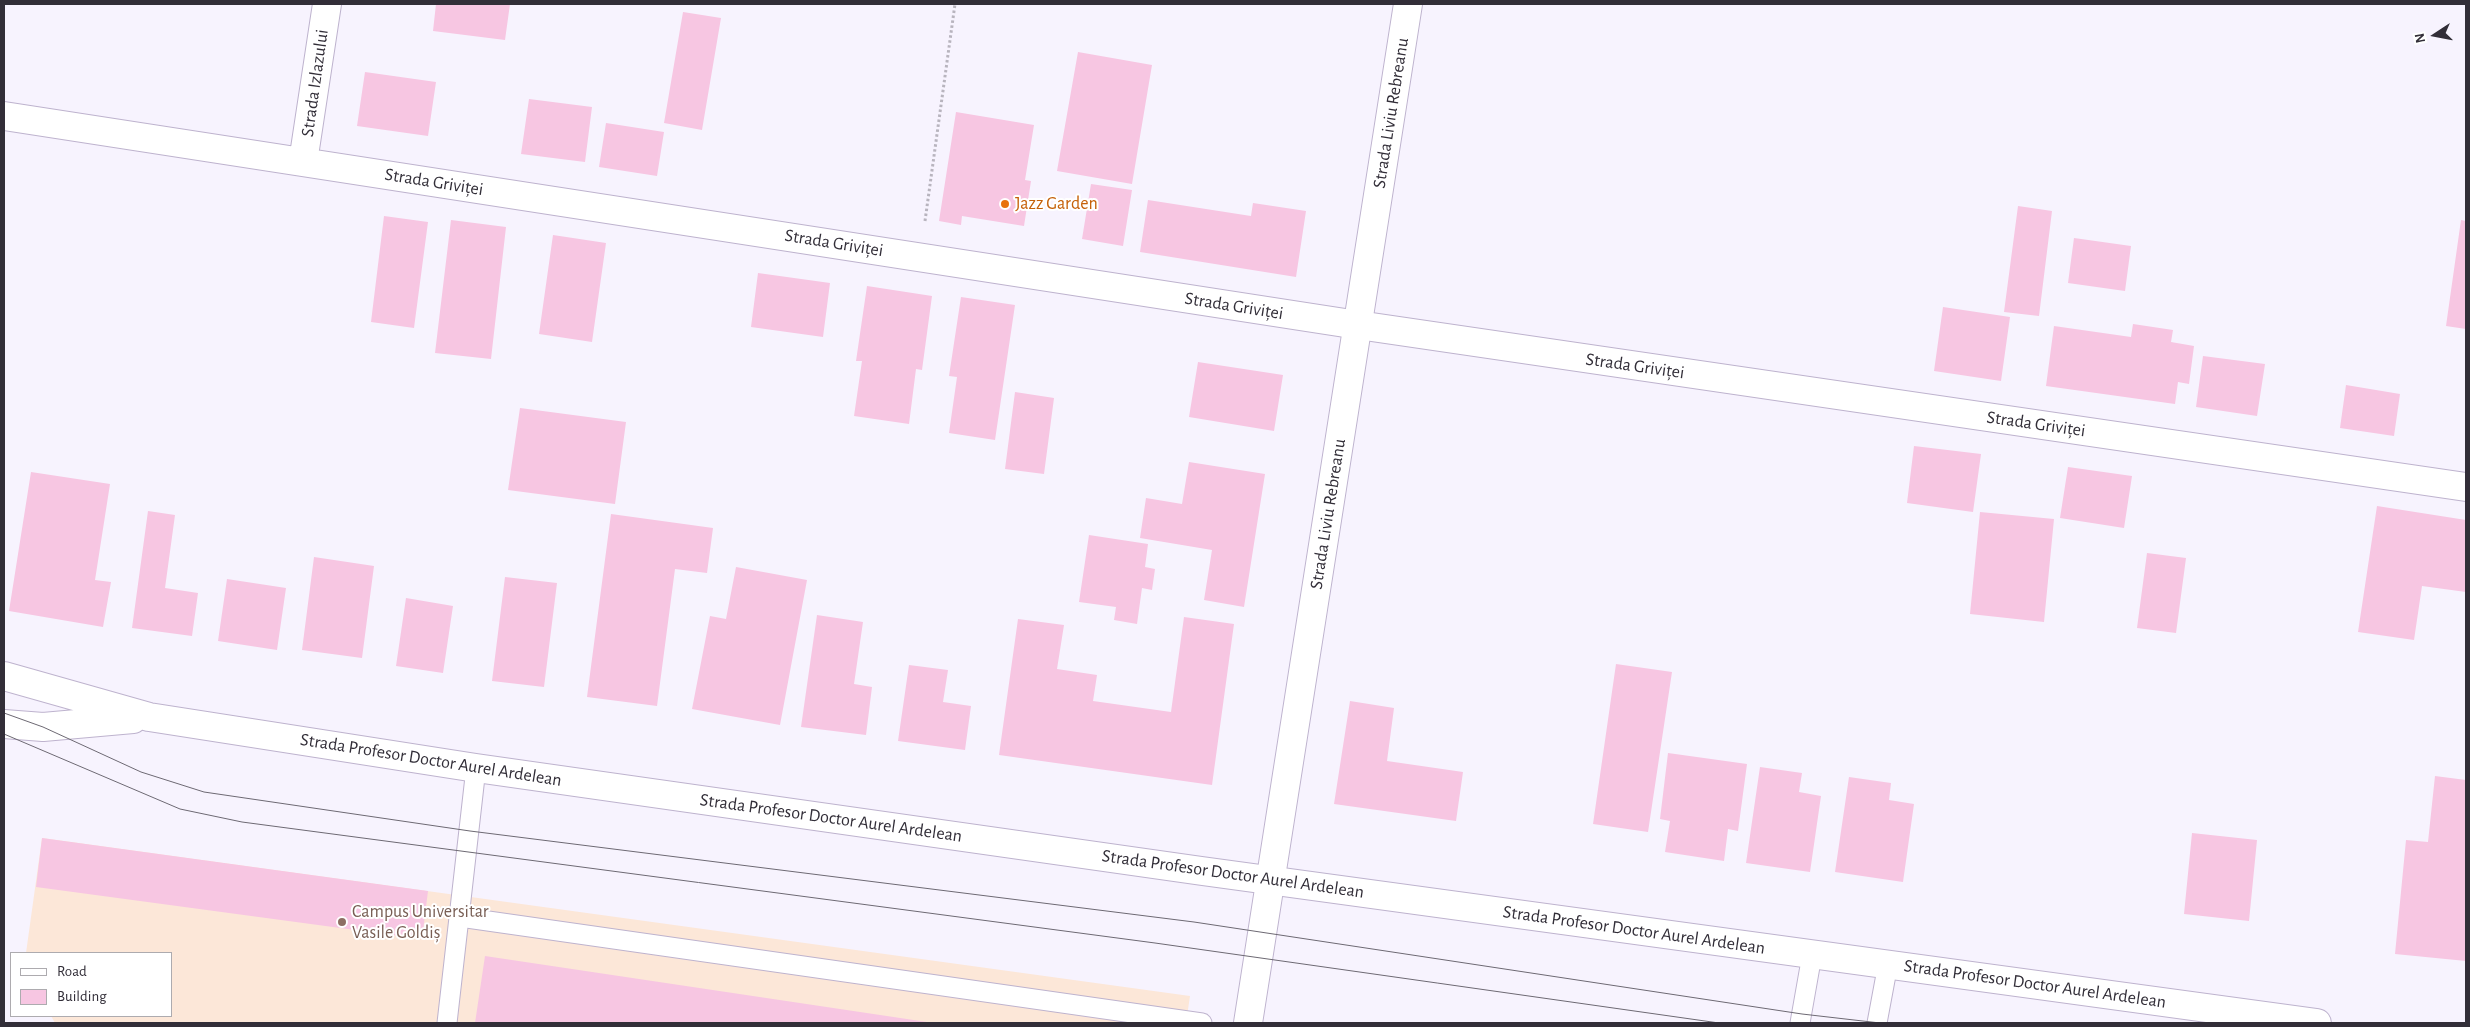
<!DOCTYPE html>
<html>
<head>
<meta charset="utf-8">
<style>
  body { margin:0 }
  #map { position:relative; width:2470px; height:1027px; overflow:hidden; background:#f7f3fe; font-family:"Alegreya Sans",sans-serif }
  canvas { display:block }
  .frame { position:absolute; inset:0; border:5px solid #322e38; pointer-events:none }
  .legend { position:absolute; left:10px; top:952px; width:162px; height:65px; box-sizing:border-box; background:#fff; border:1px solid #adabaf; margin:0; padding:6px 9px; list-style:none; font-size:15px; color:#322e38 }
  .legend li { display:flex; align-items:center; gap:10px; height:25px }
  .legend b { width:25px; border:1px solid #adabaf }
  .north { position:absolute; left:2410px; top:10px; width:50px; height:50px; -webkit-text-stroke:4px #fff; paint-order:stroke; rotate:259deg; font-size:14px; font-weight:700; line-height:20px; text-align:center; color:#322e38 }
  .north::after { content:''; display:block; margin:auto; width:18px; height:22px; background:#322e38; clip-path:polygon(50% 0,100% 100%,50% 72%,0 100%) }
</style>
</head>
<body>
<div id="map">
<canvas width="2470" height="1027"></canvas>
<div class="frame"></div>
<ul class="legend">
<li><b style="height:6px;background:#fff"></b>Road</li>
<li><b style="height:14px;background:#f7c6e2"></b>Building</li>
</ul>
<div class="north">N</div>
</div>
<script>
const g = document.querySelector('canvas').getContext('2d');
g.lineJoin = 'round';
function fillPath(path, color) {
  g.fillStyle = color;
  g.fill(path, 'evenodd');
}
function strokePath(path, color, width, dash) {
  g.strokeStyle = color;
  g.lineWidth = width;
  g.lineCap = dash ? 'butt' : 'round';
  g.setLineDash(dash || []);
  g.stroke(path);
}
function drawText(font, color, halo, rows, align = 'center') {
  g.font = font + ' "Alegreya Sans",sans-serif';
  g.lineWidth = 4;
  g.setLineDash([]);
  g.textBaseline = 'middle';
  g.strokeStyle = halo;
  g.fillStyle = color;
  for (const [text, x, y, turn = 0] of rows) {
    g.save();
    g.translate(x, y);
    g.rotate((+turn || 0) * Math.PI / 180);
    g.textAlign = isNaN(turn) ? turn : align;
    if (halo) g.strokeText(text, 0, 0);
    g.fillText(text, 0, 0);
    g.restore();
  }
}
fillPath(new Path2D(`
  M 42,838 L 1190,996 L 1186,1023 L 55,1023 L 51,1016 L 171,1016 L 171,953 L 26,953 Z`), '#fce7d8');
fillPath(new Path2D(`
  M 436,4 L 510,4 L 505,40 L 433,31 Z
  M 683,12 L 721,18 L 702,130 L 664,123 Z
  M 1078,52 L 1152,65 L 1132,184 L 1057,171 Z
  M 365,72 L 436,82 L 428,136 L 357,126 Z
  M 529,99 L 592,107 L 585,162 L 521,154 Z
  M 956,112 L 1034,125 L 1025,180 L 1031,181 L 1024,226 L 962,216 L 961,225 L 939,221 Z
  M 606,123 L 664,132 L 657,176 L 599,167 Z
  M 1091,184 L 1132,190 L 1123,246 L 1082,239 Z
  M 1148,200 L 1251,216 L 1253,203 L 1306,211 L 1296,277 L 1140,252 Z
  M 2018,206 L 2052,211 L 2039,316 L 2004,312 Z
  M 384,216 L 428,222 L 414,328 L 371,322 Z
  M 451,220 L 506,227 L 491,359 L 435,353 Z
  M 2461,220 L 2466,221 L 2466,329 L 2446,326 Z
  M 553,235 L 606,243 L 592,342 L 539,334 Z
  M 2074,238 L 2131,246 L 2125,291 L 2068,283 Z
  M 758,273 L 830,283 L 823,337 L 751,327 Z
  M 867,286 L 932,296 L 922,370 L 916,369 L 909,424 L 854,416 L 862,361 L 856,361 Z
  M 961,297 L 1015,305 L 995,440 L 949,433 L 957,377 L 949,376 Z
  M 1943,307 L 2010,317 L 2001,381 L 1934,371 Z
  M 2133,324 L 2173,330 L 2171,342 L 2194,346 L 2189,384 L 2178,382 L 2175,404 L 2046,386 L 2054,326 L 2131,337 Z
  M 2203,356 L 2265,364 L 2257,416 L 2196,407 Z
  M 1198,362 L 1283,375 L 1274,431 L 1189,417 Z
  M 2346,385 L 2400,394 L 2394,436 L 2340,428 Z
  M 1015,392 L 1054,398 L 1044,474 L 1005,469 Z
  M 520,408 L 626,422 L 615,504 L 508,490 Z
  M 1914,446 L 1981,454 L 1973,512 L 1907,503 Z
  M 1189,462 L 1265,474 L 1244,607 L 1204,600 L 1212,550 L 1140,538 L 1146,498 L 1182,504 Z
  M 2068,467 L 2132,476 L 2124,528 L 2060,518 Z
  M 31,472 L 110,484 L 95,580 L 111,582 L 103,627 L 9,611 Z
  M 2377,506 L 2466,520 L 2466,592 L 2422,586 L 2414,640 L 2358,632 Z
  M 148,511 L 175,515 L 165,588 L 198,593 L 192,636 L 132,628 Z
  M 1980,512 L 2054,519 L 2044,622 L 1970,614 Z
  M 611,514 L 713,528 L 707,573 L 675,569 L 657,706 L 587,697 Z
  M 1089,535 L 1148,544 L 1145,567 L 1155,569 L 1152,590 L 1142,588 L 1137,624 L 1114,620 L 1116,607 L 1079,602 Z
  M 2147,553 L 2186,558 L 2176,633 L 2137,628 Z
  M 314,557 L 374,566 L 362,658 L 302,650 Z
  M 736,567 L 807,580 L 780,725 L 692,709 L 710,616 L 726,619 Z
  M 505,577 L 557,583 L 544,687 L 492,681 Z
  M 227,579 L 286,588 L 277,650 L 218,641 Z
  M 406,598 L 453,606 L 443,673 L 396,666 Z
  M 817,615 L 863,622 L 854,684 L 872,687 L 866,735 L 801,727 Z
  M 1184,617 L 1234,624 L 1212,785 L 999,755 L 1018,619 L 1064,625 L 1057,669 L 1097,675 L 1093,701 L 1171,712 Z
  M 1616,664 L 1672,672 L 1648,832 L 1593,824 Z
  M 909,665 L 948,670 L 943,702 L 971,706 L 965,750 L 898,741 Z
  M 1350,701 L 1394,708 L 1387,761 L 1463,772 L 1456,821 L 1334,804 Z
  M 1668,753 L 1747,764 L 1738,831 L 1728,829 L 1724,861 L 1665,852 L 1670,821 L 1660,819 Z
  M 1760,767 L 1802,773 L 1799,792 L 1821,796 L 1810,872 L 1746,863 Z
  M 2435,776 L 2466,780 L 2466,961 L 2395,954 L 2406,840 L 2428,842 Z
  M 1849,777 L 1891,783 L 1889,800 L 1914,804 L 1903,882 L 1835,872 Z
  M 2192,833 L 2257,840 L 2249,921 L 2184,914 Z
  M 42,838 L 428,891 L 422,939 L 36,887 Z
  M 485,956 L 927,1022 L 927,1023 L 475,1023 Z`), '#f7c6e2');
const service = new Path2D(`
  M 460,917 L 1202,1023
  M 447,1023 L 476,768
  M 1800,1023 L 1812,955
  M 1877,1023 L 1888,964`);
const minor = new Path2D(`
  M 4,116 L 1358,325 L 2466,487
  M 303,162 L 327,4`);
const tertiary = new Path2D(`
  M 1248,1023 L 1408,4`);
const secondary = new Path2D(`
  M 4,676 L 149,717 L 476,768 L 1202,871 L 2317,1023
  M 4,724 L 43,727 L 133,719`);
strokePath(service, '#beb3ce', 21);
strokePath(minor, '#beb3ce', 30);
strokePath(tertiary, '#beb3ce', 30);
strokePath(secondary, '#beb3ce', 30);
strokePath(new Path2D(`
  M 925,221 L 955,4`), '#b8b4be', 3, [2.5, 2.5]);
strokePath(service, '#fff', 19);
strokePath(minor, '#fff', 28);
strokePath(tertiary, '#fff', 28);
strokePath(secondary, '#fff', 28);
strokePath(new Path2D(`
  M 4,713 L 43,727 L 141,772 L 204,792 L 470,831 L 1194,922 L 1802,1014 L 1880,1023
  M 4,734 L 180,809 L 242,822 L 1155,943 L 1719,1023`), '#6d6973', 1);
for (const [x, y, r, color] of [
  [1005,204,5,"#e8710a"],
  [342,922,5,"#8d6e63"]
]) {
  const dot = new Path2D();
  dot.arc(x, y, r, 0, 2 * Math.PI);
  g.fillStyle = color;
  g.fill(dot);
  strokePath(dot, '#fff', 2);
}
drawText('18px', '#322e38', '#fff', [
  ["Strada Izlazului",315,83,-82],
  ["Strada Liviu Rebreanu",1391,113,-81],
  ["Strada Griviței",434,182,9],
  ["Strada Griviței",834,243,9],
  ["Strada Griviței",1234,306,9],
  ["Strada Griviței",1635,366,8],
  ["Strada Griviței",2036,424,8],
  ["Strada Liviu Rebreanu",1328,514,-81],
  ["Strada Profesor Doctor Aurel Ardelean",431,760,9],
  ["Strada Profesor Doctor Aurel Ardelean",831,818,8],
  ["Strada Profesor Doctor Aurel Ardelean",1233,874,8],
  ["Strada Profesor Doctor Aurel Ardelean",1634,930,8],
  ["Strada Profesor Doctor Aurel Ardelean",2035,984,8]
]);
drawText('18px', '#c56008', '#fff', [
  ["Jazz Garden",1015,204]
], 'left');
drawText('18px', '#785e54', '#fff', [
  ["Campus Universitar",352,912],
  ["Vasile Goldiș",352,933]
], 'left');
</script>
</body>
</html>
